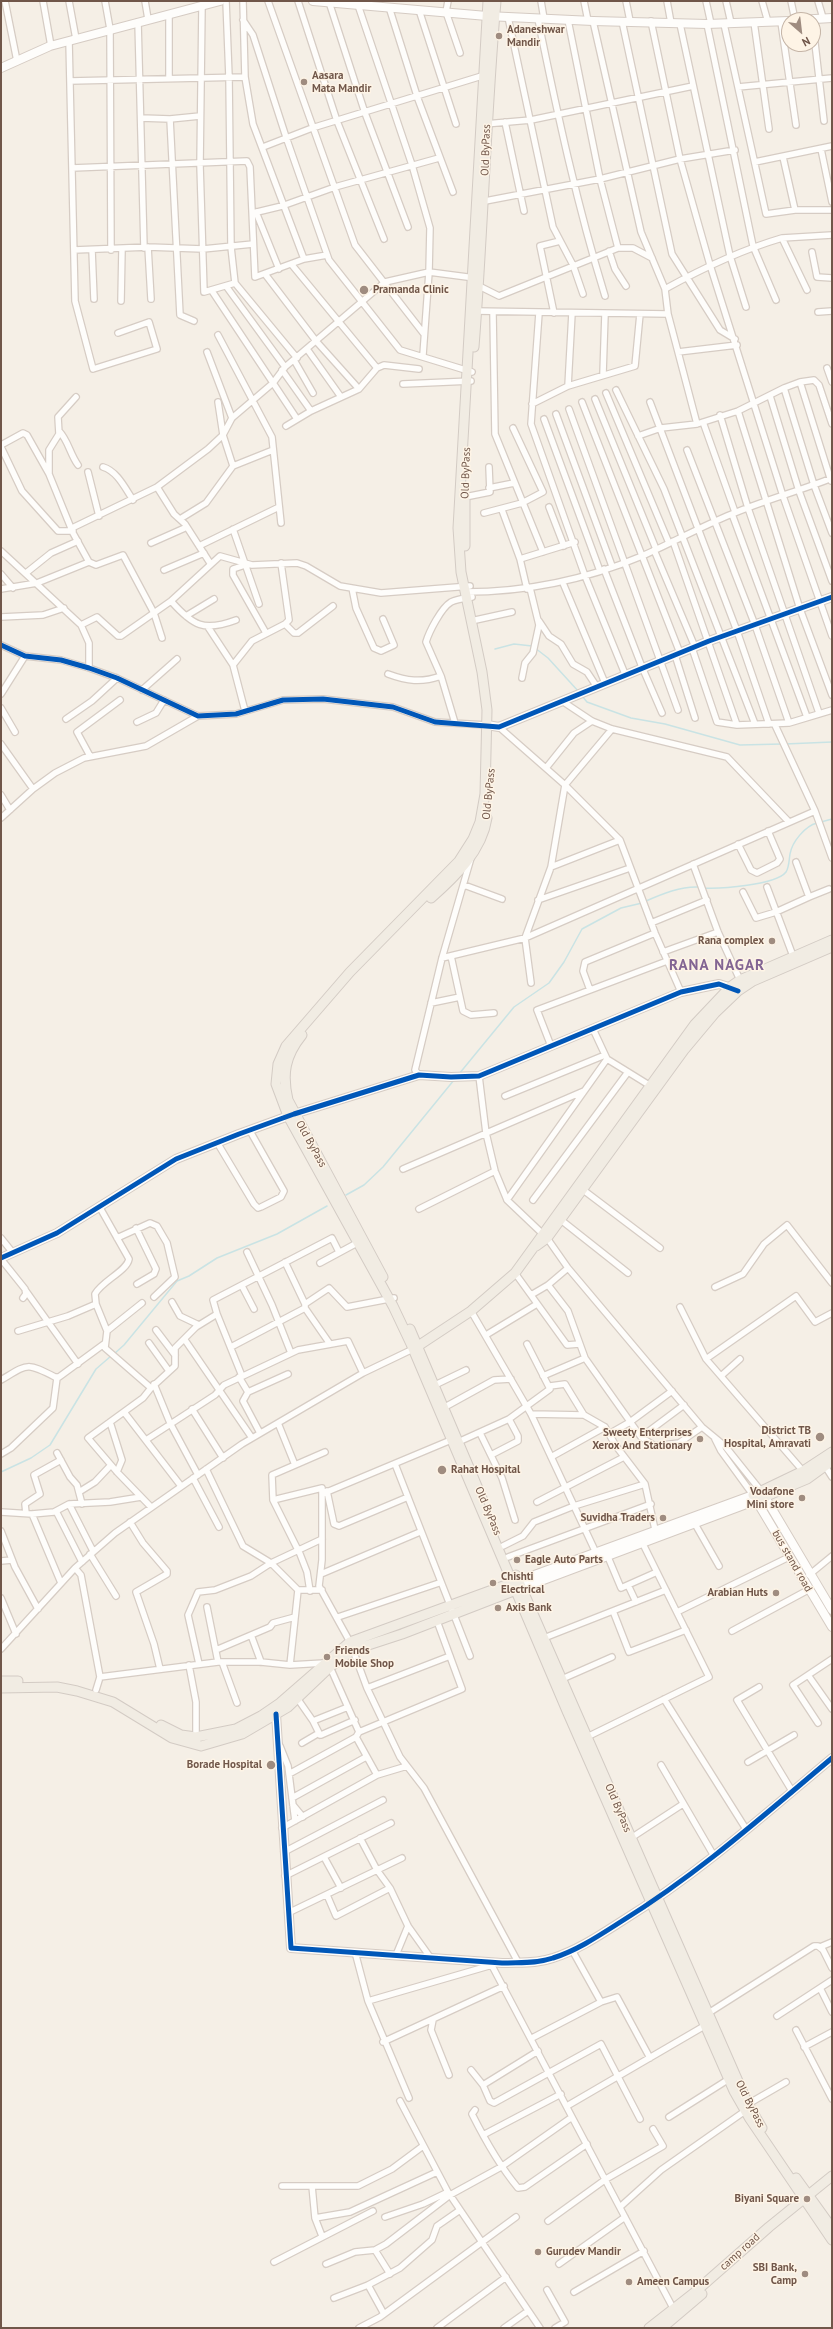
<!DOCTYPE html>
<html>
<head>
<meta charset="utf-8">
<style>
  body { margin:0 }
  #map { position:relative; width:833px; height:2329px; overflow:hidden; background:#f5efe6; font-family:"PT Sans",sans-serif }
  canvas { display:block }
  .frame { position:absolute; inset:0; border:2px solid #705649; pointer-events:none }
  .north { position:absolute; left:781px; top:12px; width:40px; height:40px; box-sizing:border-box; background:#fef4e6; border:1px solid #c5b5a7; border-radius:50%; rotate:152deg; font-size:11px; font-weight:700; line-height:16px; text-align:center; color:#705649 }
  .north::after { content:''; display:block; margin:auto; width:14px; height:18px; background:#9f8c80; clip-path:polygon(50% 0,100% 100%,50% 72%,0 100%) }
</style>
</head>
<body>
<div id="map">
<canvas width="833" height="2329"></canvas>
<div class="frame"></div>
<div class="north">N</div>
</div>
<script>
const g = document.querySelector('canvas').getContext('2d');
g.lineJoin = 'round';
function strokePath(path, color, width, dash) {
  g.strokeStyle = color;
  g.lineWidth = width;
  g.lineCap = dash ? 'butt' : 'round';
  g.setLineDash(dash || []);
  g.stroke(path);
}
function drawText(font, color, halo, rows, align = 'center') {
  g.font = font + ' "PT Sans",sans-serif';
  g.lineWidth = 3;
  g.setLineDash([]);
  g.textBaseline = 'middle';
  g.strokeStyle = halo;
  g.fillStyle = color;
  for (const [text, x, y, turn = 0] of rows) {
    g.save();
    g.translate(x, y);
    g.rotate((+turn || 0) * Math.PI / 180);
    g.textAlign = isNaN(turn) ? turn : align;
    if (halo) g.strokeText(text, 0, 0);
    g.fillText(text, 0, 0);
    g.restore();
  }
}
strokePath(new Path2D(`
  M 535,648 L 548,658 L 579,692
  M 495,649 L 514,644 L 532,646
  M 582,696 L 587,702 L 631,718 L 665,724 L 740,745 L 782,744
  M 785,744 L 832,742
  M 821,822 L 832,819
  M 703,888 C 720,889 776,885 786,872 C 789,868 789,860 790,854 C 792,842 805,826 817,823
  M 646,901 C 662,894 681,886 699,887
  M 459,1074 L 514,1007 L 549,983 L 564,962 L 582,929 L 621,908 L 642,903
  M 346,1195 L 364,1185 L 383,1167 L 454,1080
  M 114,1354 L 124,1345 L 177,1281 L 189,1276 L 217,1258 L 277,1234 L 327,1206
  M 1,1472 L 31,1458 L 50,1445 L 96,1369 L 111,1356`), '#c9e3e4', 1.5);
const street = new Path2D(`
  M 5,1 L 17,61
  M 43,1 L 51,46
  M 69,1 L 76,39
  M 105,1 L 110,29 L 111,250
  M 145,1 L 148,19
  M 226,1 L 229,77 L 231,247 L 235,283 L 297,358
  M 243,1 L 245,77 L 253,124 L 304,259
  M 268,1 L 355,245 L 424,334
  M 298,1 L 337,121 L 384,239
  M 448,1 L 446,12 L 460,53
  M 541,1 L 544,19
  M 584,1 L 588,21
  M 626,1 L 630,21
  M 667,1 L 671,23
  M 706,1 L 711,24
  M 726,1 L 731,23
  M 762,1 L 768,22
  M 791,1 L 795,20
  M 818,1 L 823,18
  M 329,2 L 365,113 L 408,227
  M 358,5 L 412,165 L 430,228 L 429,272 L 423,355
  M 202,6 L 200,165 L 204,292 L 235,283
  M 389,7 L 418,99 L 453,192
  M 419,10 L 456,124
  M 169,14 L 169,77
  M 508,17 L 553,227 L 573,265 L 583,294
  M 538,19 C 557,112 577,205 605,296
  M 243,20 L 253,35 L 286,137 L 329,260 L 400,350 L 472,372
  M 568,20 L 600,179 L 618,248
  M 593,21 L 641,232 L 665,289 L 668,314 L 697,424
  M 622,21 L 672,254 L 720,330 L 735,339
  M 651,21 L 680,159 L 710,265 L 783,496 L 832,636
  M 138,22 L 144,248
  M 754,22 L 769,129
  M 781,22 L 796,125
  M 680,24 L 730,256 L 746,307
  M 707,24 L 753,246 L 776,300
  M 724,24 L 766,214 L 795,210 L 832,210
  M 813,26 L 824,121
  M 69,41 L 75,301 L 93,369 L 157,349 L 149,322 L 118,333
  M 70,81 L 245,77
  M 738,87 L 832,78
  M 141,118 L 170,119 L 200,116
  M 170,119 L 180,315 L 194,321
  M 505,122 L 524,211
  M 485,124 L 531,120 L 693,86
  M 263,147 L 312,128 L 485,75
  M 821,149 L 832,202
  M 783,157 L 795,210
  M 755,162 L 832,146
  M 72,168 L 247,161 L 250,167 L 255,277 L 304,259 L 327,255
  M 480,202 L 600,179 L 680,159 L 735,150
  M 256,212 L 279,269
  M 253,213 L 282,206 L 335,187 L 439,158
  M 148,247 L 151,299
  M 74,250 L 148,247 L 203,249 L 253,244
  M 92,250 L 94,299
  M 609,251 L 615,269 L 626,286
  M 812,252 L 817,277 L 832,278
  M 292,265 L 377,368
  M 265,274 L 316,341 L 359,389
  M 477,285 L 499,296 L 618,248 L 633,248 L 652,258
  M 226,286 L 285,367
  M 665,289 C 703,268 741,250 782,238
  M 807,290 L 782,238 L 832,235
  M 212,291 L 297,419
  M 121,301 L 122,249
  M 475,311 L 668,314
  M 818,312 L 832,311
  M 493,313 L 495,434 L 543,552
  M 539,313 L 531,424 L 585,576 L 625,674
  M 554,313 L 540,246 L 560,241
  M 218,335 L 272,437 L 281,523
  M 307,349 L 341,397
  M 207,352 L 232,418
  M 678,352 L 737,345
  M 294,360 L 313,393
  M 827,368 L 832,382
  M 282,370 L 311,411
  M 603,374 L 605,314
  M 800,382 L 831,481
  M 403,384 L 471,381
  M 568,386 L 572,313
  M 784,388 L 814,485 L 832,533
  M 616,390 L 664,489 L 755,724
  M 606,393 L 669,543
  M 770,396 L 799,491 L 832,581
  M 595,399 L 656,549
  M 582,402 L 680,653
  M 650,402 L 737,631 L 769,724
  M 532,404 L 568,386 L 635,366 L 640,314
  M 569,409 L 678,710
  M 738,411 L 800,609 L 832,695
  M 556,414 L 612,566
  M 720,415 L 748,508 L 819,713
  M 544,419 L 600,571
  M 703,422 L 735,512
  M 286,426 L 311,411 L 359,389 L 377,368 L 384,365 L 419,369
  M 59,431 C 68,440 70,454 78,465
  M 638,436 L 661,428 L 697,424 L 738,411 L 784,388 L 800,382 L 814,380 L 819,385 L 832,424
  M 1,445 L 23,433 L 27,435 L 49,474 L 73,533 L 89,562 L 37,583 L 1,589
  M 1,447 L 22,491 L 58,531 L 73,531
  M 687,450 L 755,625 L 789,723
  M 233,466 L 273,450
  M 103,467 C 117,471 125,488 133,500
  M 88,472 L 99,516
  M 49,473 L 49,450 L 59,434 L 58,417 L 76,397
  M 157,487 L 174,514 L 185,524 L 210,563
  M 489,488 L 514,483
  M 465,497 L 490,492 L 489,467
  M 549,507 L 564,546
  M 502,510 L 520,559 L 527,589
  M 484,513 L 522,503 L 543,492 L 513,428
  M 732,514 L 807,717
  M 180,519 L 206,503 L 233,466 L 223,435 L 218,402
  M 72,528 L 157,487 L 208,449 L 223,435 L 232,418 L 273,383 L 285,367 L 385,282 L 429,272 L 475,278
  M 233,529 L 259,604
  M 673,541 L 737,725
  M 151,543 L 187,527
  M 199,546 L 279,507
  M 654,550 L 695,647
  M 1,551 L 81,625 L 89,643 L 89,668
  M 520,559 L 575,542
  M 89,562 L 96,565 L 123,555 L 154,613 L 162,638
  M 245,565 L 233,569 L 233,575 L 266,633
  M 604,569 L 642,667 L 662,713
  M 164,570 L 204,553
  M 26,573 L 51,553 L 78,541
  M 1,574 L 13,588
  M 563,583 L 605,683
  M 352,588 L 356,608 L 374,648 L 381,651 L 394,645 L 383,619
  M 465,592 C 527,592 585,580 642,556 C 672,543 702,526 732,514 C 765,500 799,491 832,478
  M 171,601 C 193,626 204,632 236,620
  M 186,616 L 214,599
  M 1,617 L 43,615 L 64,608
  M 471,621 L 512,612
  M 539,621 L 549,636 L 561,644 L 573,664 L 587,672 L 597,687
  M 285,624 L 294,633 L 298,633 L 333,606
  M 81,625 L 97,617 L 118,636 L 121,636 L 171,601 L 220,556 L 252,565 L 297,563 L 306,566 L 340,586 L 381,593 L 470,586
  M 208,627 L 233,665
  M 1,645 L 25,656 L 61,660 L 89,668 L 117,678 L 198,716 L 236,714 L 283,700 L 323,699 L 393,707 L 435,722 L 487,725
  M 692,648 L 717,722 L 737,725 L 789,723 L 832,710
  M 675,655 L 695,718
  M 388,674 C 407,681 421,683 441,676
  M 522,678 L 525,663 L 533,653 L 539,625 L 530,588
  M 142,690 L 177,659
  M 1,694 L 25,656
  M 562,701 L 592,721 L 612,729 L 727,757 L 789,822
  M 1,708 L 15,732
  M 245,711 L 233,665 L 252,641 L 285,624 L 289,620 L 281,563
  M 66,719 L 92,701 L 117,678
  M 137,722 L 156,713 L 164,700
  M 455,723 L 441,676 L 426,642 C 429,632 441,608 451,602 C 457,599 466,598 472,597
  M 775,725 L 815,811 L 832,858
  M 499,727 L 565,785 L 620,840 L 655,933 L 681,992
  M 1,744 L 33,789
  M 90,756 L 77,732 L 120,700
  M 546,768 L 574,733 L 592,721
  M 1,795 L 10,810
  M 1,818 L 33,789 L 55,773 L 84,758 L 146,746 L 198,716
  M 738,844 L 751,870 L 757,873 L 777,863 L 780,859 L 768,831
  M 693,864 L 718,932 L 740,980
  M 551,867 L 620,840
  M 464,885 L 502,899
  M 767,887 L 793,956
  M 743,892 L 756,918 L 776,912 L 809,897 L 796,862
  M 809,897 L 829,889
  M 538,900 L 630,868
  M 651,923 L 707,900
  M 663,952 L 718,932
  M 451,956 L 463,1011 L 471,1015 L 494,1013
  M 442,958 L 525,938 L 815,811
  M 531,983 L 525,938 L 551,867 L 565,785 L 612,729
  M 590,990 L 583,971 L 585,962 L 655,933
  M 431,1003 L 460,997
  M 551,1046 L 537,1010 L 667,961
  M 607,1059 L 649,1085
  M 419,1075 L 415,1070 L 442,958 L 471,858
  M 479,1076 L 486,1133 L 495,1171 L 507,1200 L 547,1238 L 568,1268 L 702,1427 L 725,1446 L 761,1491
  M 505,1096 L 605,1055
  M 218,1144 L 254,1204 L 258,1208 L 261,1207 L 281,1197 L 284,1191 L 250,1131
  M 403,1169 L 584,1091
  M 582,1189 L 660,1248
  M 507,1200 L 607,1059 L 593,1029
  M 533,1200 L 628,1072
  M 99,1206 L 129,1259 C 127,1271 102,1281 95,1294 L 96,1304 L 107,1331 L 105,1348 L 151,1388
  M 419,1209 L 495,1171
  M 561,1220 L 628,1273
  M 136,1228 L 156,1269 L 154,1274 L 137,1284
  M 1,1238 L 13,1253
  M 117,1238 L 150,1223 L 157,1226 L 167,1243 L 175,1277 L 154,1297
  M 247,1252 L 272,1305 L 291,1353
  M 1,1259 L 25,1289 L 26,1294 L 23,1298
  M 285,1262 L 305,1304
  M 320,1263 L 357,1243
  M 515,1273 L 567,1345 L 579,1344
  M 548,1285 L 568,1311 L 585,1358 L 641,1437 L 655,1446 L 679,1443 L 702,1427
  M 242,1286 L 254,1309
  M 715,1287 L 743,1274 L 764,1244 L 787,1225 L 832,1283
  M 26,1291 L 78,1364
  M 531,1295 L 548,1285 L 568,1268
  M 172,1302 L 180,1316 L 199,1325
  M 680,1307 L 706,1359 L 803,1471
  M 305,1308 L 330,1344
  M 471,1311 L 531,1414 L 597,1555
  M 217,1314 L 242,1376
  M 156,1330 L 175,1355
  M 18,1331 L 68,1316 L 96,1304
  M 107,1331 L 142,1303
  M 486,1335 L 537,1304
  M 185,1340 L 252,1438
  M 149,1343 L 169,1371
  M 231,1347 L 305,1308 L 305,1304 L 329,1288 L 347,1307 L 394,1298
  M 706,1359 L 796,1296 L 815,1322 L 832,1313
  M 543,1376 L 585,1358
  M 721,1376 L 740,1359
  M 239,1377 L 248,1392
  M 1,1380 C 28,1364 26,1362 55,1377 L 59,1377 L 104,1344
  M 154,1384 L 170,1423 L 198,1475
  M 435,1385 L 466,1370
  M 550,1386 L 565,1384 L 584,1415
  M 445,1407 L 494,1380 L 511,1379
  M 192,1409 L 223,1458
  M 124,1412 L 181,1486
  M 531,1414 L 584,1415 L 605,1427 L 616,1446 L 645,1484 L 656,1534
  M 110,1422 L 122,1460 L 117,1472
  M 278,1423 L 295,1465
  M 260,1433 L 243,1401 L 248,1392 L 288,1374
  M 480,1433 L 502,1478 L 515,1520
  M 609,1434 L 630,1422 L 672,1391
  M 641,1437 L 684,1405
  M 715,1439 L 721,1451 L 753,1495
  M 146,1440 L 215,1395 L 224,1385 L 298,1350 L 348,1341 L 363,1373
  M 456,1443 L 509,1419 L 550,1389 L 527,1344
  M 57,1453 L 70,1477 L 77,1485 L 82,1504
  M 1,1454 L 11,1448 L 53,1408 L 57,1378
  M 491,1455 L 518,1441 L 518,1436 L 509,1419
  M 551,1457 L 605,1427
  M 395,1464 L 470,1656
  M 825,1466 L 832,1477
  M 206,1469 L 243,1546 L 271,1563 L 298,1590 L 290,1665
  M 193,1478 L 219,1527
  M 327,1491 L 334,1524 L 339,1526 L 408,1497
  M 79,1492 L 95,1482 L 111,1465
  M 322,1494 L 451,1440
  M 273,1500 L 322,1488 L 322,1560 L 319,1586 L 350,1642 L 367,1688 L 400,1757 L 424,1788 L 518,1962
  M 537,1502 L 624,1457
  M 69,1504 L 93,1551
  M 151,1507 L 117,1472 L 88,1438 L 143,1398 L 151,1388 L 175,1366 L 175,1348 L 196,1327 L 217,1314 L 213,1300 L 332,1238 L 339,1252
  M 56,1511 L 82,1562
  M 1,1512 L 32,1514 L 54,1512 L 69,1504 L 110,1502 L 141,1497
  M 26,1513 L 25,1504 L 40,1494 L 34,1475 L 61,1460
  M 32,1514 L 61,1583
  M 130,1522 L 143,1543 L 167,1571 L 167,1574 L 136,1592 L 154,1644 L 160,1669
  M 695,1524 L 719,1566
  M 1,1531 L 15,1567 L 38,1609
  M 503,1546 L 523,1536 L 534,1522 L 574,1506 L 645,1484
  M 90,1554 L 116,1596
  M 508,1557 L 651,1504
  M 608,1557 L 621,1588 L 657,1572
  M 1,1561 L 12,1560
  M 75,1568 L 81,1575 L 100,1677 L 218,1662 L 261,1662 L 290,1665 L 324,1663 L 330,1667 L 359,1732
  M 321,1574 L 420,1532
  M 809,1575 L 832,1556
  M 628,1585 L 636,1602
  M 298,1590 L 322,1590
  M 310,1591 L 307,1572 L 300,1554 L 273,1500 L 272,1475 L 325,1452
  M 1,1598 L 16,1634
  M 207,1607 L 218,1662
  M 613,1611 L 629,1652 L 686,1630
  M 677,1612 L 789,1557
  M 338,1617 L 439,1583
  M 732,1631 L 808,1590
  M 251,1635 L 261,1662
  M 544,1638 L 666,1590
  M 1,1649 L 75,1568 L 115,1533 L 242,1444 L 363,1373 L 413,1349
  M 216,1650 L 270,1627 L 273,1623 L 295,1617
  M 222,1662 L 237,1703
  M 199,1664 L 188,1615 L 198,1592 L 215,1590 L 251,1576 L 271,1563 L 322,1539
  M 189,1665 L 196,1702 L 196,1739
  M 808,1675 L 832,1709
  M 562,1679 L 612,1657
  M 759,1687 L 737,1700 L 792,1791
  M 367,1688 L 450,1656
  M 96,1690 L 100,1677
  M 297,1698 L 313,1721 L 348,1707
  M 664,1699 L 746,1829
  M 313,1721 L 320,1735
  M 818,1723 L 793,1685 L 832,1659
  M 356,1737 L 377,1775
  M 587,1737 L 709,1677 L 643,1544
  M 302,1743 L 319,1733 L 321,1735 L 355,1720
  M 280,1746 L 288,1766 L 295,1821
  M 748,1762 L 794,1735
  M 661,1765 L 714,1856
  M 289,1774 L 356,1737 L 359,1732 L 462,1689 L 437,1621
  M 292,1798 L 366,1757
  M 293,1805 L 303,1817
  M 282,1828 L 377,1775 L 407,1766
  M 360,1838 L 377,1870 L 390,1888 L 408,1926 L 430,1957
  M 631,1838 L 683,1804
  M 284,1852 L 383,1800
  M 324,1857 L 341,1888
  M 285,1876 L 391,1823
  M 327,1895 L 336,1916 L 390,1888
  M 288,1913 L 402,1858
  M 820,1947 L 832,1942
  M 355,1952 L 368,2001 L 409,2098
  M 396,1955 L 408,1926
  M 490,1962 L 673,2308
  M 820,1988 L 832,2012
  M 368,2001 L 492,1965
  M 601,2002 L 617,1997 L 650,2058
  M 707,2014 L 814,1946 L 818,1946 L 823,1950 L 832,1968
  M 777,2016 L 832,1980
  M 433,2020 L 431,2030 L 449,2075
  M 796,2030 L 832,2099
  M 532,2038 L 601,2002 L 572,1950
  M 383,2042 L 504,1986
  M 804,2047 L 832,2032
  M 471,2070 L 483,2085 L 490,2101 L 494,2103 L 601,2044 L 640,2119
  M 483,2085 L 538,2051
  M 400,2101 L 448,2192 L 540,2328
  M 748,2104 L 786,2082
  M 567,2106 L 706,2025
  M 475,2110 L 472,2114 C 485,2140 499,2165 518,2188 L 525,2187 L 587,2144
  M 669,2117 L 729,2079
  M 483,2135 L 561,2094
  M 282,2186 L 358,2186 L 392,2169 L 423,2146
  M 312,2186 L 315,2218 L 322,2236
  M 620,2207 L 661,2170 L 745,2111
  M 385,2217 L 423,2204 L 448,2192
  M 315,2218 L 350,2212 L 437,2172
  M 548,2221 L 606,2179 L 663,2146 L 653,2129
  M 375,2250 L 390,2274
  M 274,2262 L 373,2211
  M 326,2264 L 355,2252 L 375,2250 L 386,2244 L 450,2195 L 501,2167 L 572,2117
  M 559,2264 L 625,2217
  M 368,2285 L 384,2314
  M 547,2290 L 565,2322 L 555,2328
  M 574,2292 L 644,2251
  M 334,2298 L 368,2285 L 400,2268 L 432,2240 L 437,2226 L 460,2210
  M 359,2328 L 380,2317 L 516,2217
  M 437,2328 L 506,2277
  M 504,2328 L 528,2311`);
const secondary = new Path2D(`
  M 313,1 L 487,16 L 593,21 L 707,24 L 789,21
  M 798,20 L 832,18
  M 1,68 L 50,46 L 220,1
  M 487,725 L 499,727 L 709,641 L 832,597
  M 1,1258 L 57,1233 L 176,1159 L 239,1134 L 294,1114 L 419,1075 L 451,1077 L 479,1076 L 681,992 L 719,984 L 735,989
  M 762,1492 L 832,1610
  M 518,1581 L 753,1495 L 832,1627
  M 522,1588 L 757,1500
  M 276,1714 L 291,1948 L 502,1963 C 519,1962 536,1964 553,1958 C 578,1950 600,1935 622,1921 C 698,1874 764,1815 832,1758`);
const primary = new Path2D(`
  M 488,1 L 458,528 L 461,572 L 482,672 L 487,710 L 485,794 L 480,822 L 473,839 L 459,861 L 350,972 L 286,1046 L 278,1064 L 276,1084 L 288,1116 L 393,1306 L 411,1344 L 567,1711 L 734,2091 L 750,2119 L 832,2240
  M 474,347 C 483,232 486,116 496,1
  M 465,499 L 465,546
  M 431,898 C 455,877 482,851 487,818
  M 302,1035 C 285,1056 282,1074 288,1100 L 383,1277
  M 536,1246 L 547,1238 L 684,1050 L 715,1013 L 738,991 L 753,981 L 832,947
  M 410,1329 L 482,1498
  M 415,1348 L 471,1311 L 515,1273 L 695,1024 L 730,987 L 740,980 L 832,940
  M 753,1495 L 803,1471 L 832,1452
  M 757,1500 L 807,1479 L 832,1461
  M 516,1575 L 748,2104 L 762,2128
  M 1,1681 L 18,1681
  M 1,1688 L 57,1687 L 77,1691 L 113,1702 L 172,1738 L 201,1746 L 242,1734 L 288,1707 L 330,1667 L 353,1650 L 402,1634 L 521,1588
  M 161,1725 L 181,1735 L 196,1737 L 236,1729 L 261,1716 L 280,1703 L 350,1642 L 517,1581
  M 796,2178 L 832,2228
  M 649,2328 L 695,2292 L 769,2227 L 832,2176
  M 662,2328 L 702,2294`);
strokePath(street, '#d6ccc4', 8);
strokePath(secondary, '#d5cbc3', 10);
strokePath(primary, '#d3cbc4', 11);
strokePath(street, '#fefdfb', 5.5);
strokePath(secondary, '#fefdfb', 8);
strokePath(primary, '#f1ece3', 9);
strokePath(new Path2D(`
  M 1,645 L 25,656 L 61,660 L 89,668 L 117,678 L 198,716 L 236,714 L 283,700 L 323,699 L 393,707 L 435,722 L 499,727 L 709,641 L 832,597
  M 1,1258 L 57,1233 L 176,1159 L 239,1134 L 294,1114 L 419,1075 L 451,1077 L 479,1076 L 681,992 L 719,984 L 738,991
  M 276,1714 L 291,1948 L 502,1963 C 519,1962 536,1964 553,1958 C 578,1950 600,1935 622,1921 C 698,1874 764,1815 832,1758`), '#0057b8', 5);
for (const [x, y, r, color] of [
  [499,36,4,"#9f8c80"],
  [304,82,4,"#9f8c80"],
  [364,290,5,"#9f8c80"],
  [772,941,4,"#9f8c80"],
  [820,1437,5,"#9f8c80"],
  [700,1439,4,"#9f8c80"],
  [442,1470,5,"#9f8c80"],
  [802,1498,4,"#9f8c80"],
  [663,1518,4,"#9f8c80"],
  [517,1560,4,"#9f8c80"],
  [493,1583,4,"#9f8c80"],
  [776,1593,4,"#9f8c80"],
  [498,1608,4,"#9f8c80"],
  [327,1657,4,"#9f8c80"],
  [271,1765,5,"#9f8c80"],
  [807,2199,4,"#9f8c80"],
  [538,2252,4,"#9f8c80"],
  [805,2274,4,"#9f8c80"],
  [629,2282,4,"#9f8c80"]
]) {
  const dot = new Path2D();
  dot.arc(x, y, r, 0, 2 * Math.PI);
  g.fillStyle = color;
  g.fill(dot);
  strokePath(dot, '#fef4e6', 1.5);
}
drawText('bold 11px', '#705649', '#fef4e6', [
  ["Adaneshwar",507,30],
  ["Mandir",507,43],
  ["Aasara",312,76],
  ["Mata Mandir",312,89],
  ["Pramanda Clinic",373,290],
  ["Rana complex",764,941,"right"],
  ["District TB",811,1431,"right"],
  ["Hospital, Amravati",811,1444,"right"],
  ["Sweety Enterprises",692,1433,"right"],
  ["Xerox And Stationary",692,1446,"right"],
  ["Rahat Hospital",451,1470],
  ["Vodafone",794,1492,"right"],
  ["Mini store",794,1505,"right"],
  ["Suvidha Traders",655,1518,"right"],
  ["Eagle Auto Parts",525,1560],
  ["Chishti",501,1577],
  ["Electrical",501,1590],
  ["Arabian Huts",768,1593,"right"],
  ["Axis Bank",506,1608],
  ["Friends",335,1651],
  ["Mobile Shop",335,1664],
  ["Borade Hospital",262,1765,"right"],
  ["Biyani Square",799,2199,"right"],
  ["Gurudev Mandir",546,2252],
  ["SBI Bank,",797,2268,"right"],
  ["Camp",797,2281,"right"],
  ["Ameen Campus",637,2282]
], 'left');
drawText('11px', '#705649', '#fef4e6', [
  ["Old ByPass",486,150,-88],
  ["Old ByPass",466,473,-88],
  ["Old ByPass",489,794,-84],
  ["Old ByPass",311,1144,61],
  ["Old ByPass",488,1511,67],
  ["bus stand road",792,1561,60],
  ["Old ByPass",618,1808,67],
  ["Old ByPass",750,2104,63],
  ["camp road",740,2252,-42]
]);
g.letterSpacing = '1px';
drawText('bold 15px', '#826493', '#fef4e6', [
  ["RANA NAGAR",717,966]
]);
g.letterSpacing = '0px';
</script>
</body>
</html>
